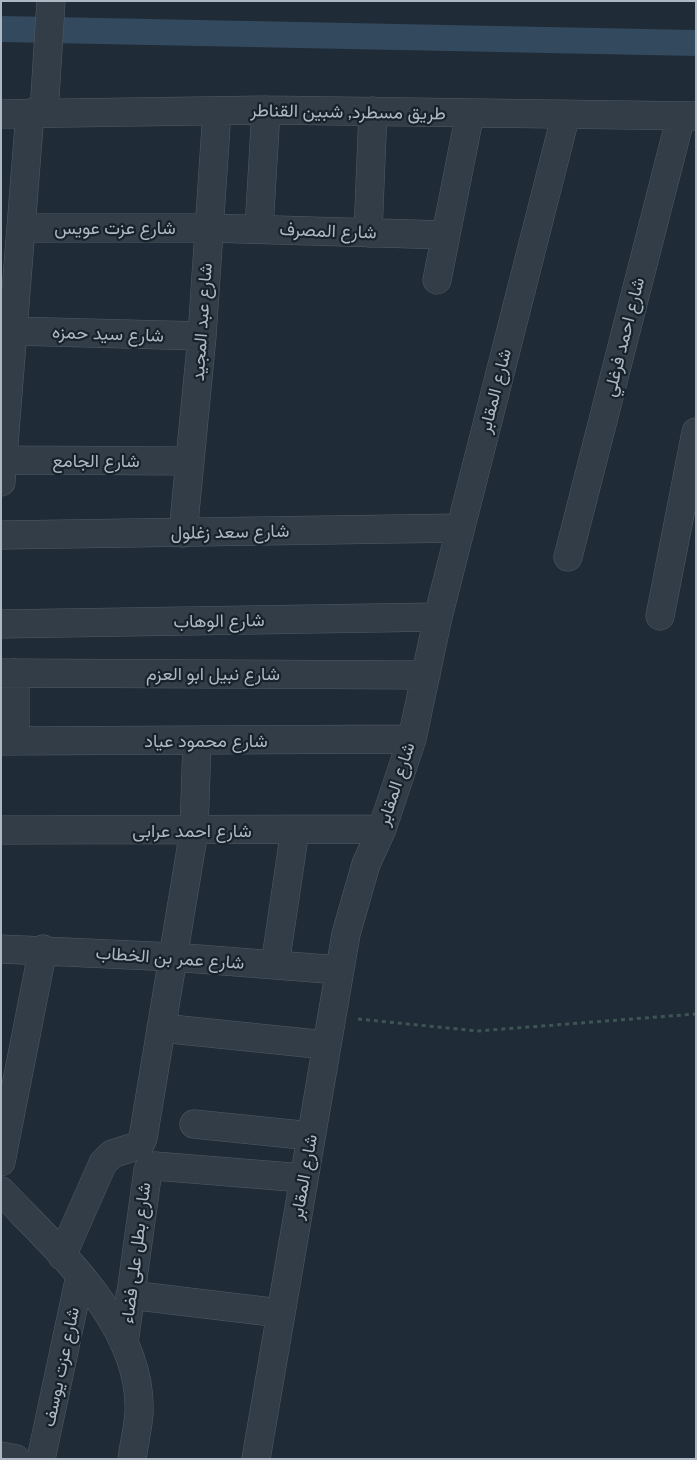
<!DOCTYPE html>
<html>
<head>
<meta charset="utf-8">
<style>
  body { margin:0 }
  #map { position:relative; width:697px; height:1460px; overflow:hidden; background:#1f2b36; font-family:Lato,sans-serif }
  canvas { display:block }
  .frame { position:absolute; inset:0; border:2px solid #adb8c4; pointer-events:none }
</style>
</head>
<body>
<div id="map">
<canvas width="697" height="1460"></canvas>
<div class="frame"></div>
</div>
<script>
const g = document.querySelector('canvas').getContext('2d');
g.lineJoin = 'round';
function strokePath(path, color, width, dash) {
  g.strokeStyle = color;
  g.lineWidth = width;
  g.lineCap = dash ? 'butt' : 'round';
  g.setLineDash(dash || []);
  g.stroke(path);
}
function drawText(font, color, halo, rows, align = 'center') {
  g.font = font + ' Lato,Vazirmatn,sans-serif';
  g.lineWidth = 4.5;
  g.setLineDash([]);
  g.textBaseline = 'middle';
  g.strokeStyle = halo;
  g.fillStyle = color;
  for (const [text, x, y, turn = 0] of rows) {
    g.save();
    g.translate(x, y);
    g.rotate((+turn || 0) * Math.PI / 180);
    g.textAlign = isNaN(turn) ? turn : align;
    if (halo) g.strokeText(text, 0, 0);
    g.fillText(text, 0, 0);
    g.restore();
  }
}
strokePath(new Path2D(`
  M 1,29 L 696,43`), '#33495e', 26);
const minor = new Path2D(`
  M 44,112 L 51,1
  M 1,114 L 266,110 L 696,116
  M 21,228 L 209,228 L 446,235
  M 259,229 L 266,110
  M 368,233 L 373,111
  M 437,280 L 470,113
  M 13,331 L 202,336
  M 3,460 L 190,461
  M 1,482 L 30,113
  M 183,533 L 202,336 L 217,111
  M 1,535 L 460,528
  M 568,557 L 681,116
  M 660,616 L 696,432
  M 1,624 L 438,617
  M 1,673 L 426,675
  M 1,741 L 412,739
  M 15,741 L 15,673
  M 1,830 L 382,829
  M 1,949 L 173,957 L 339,970
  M 275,965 L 295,830
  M 161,1028 L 326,1045
  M 194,1124 L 311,1136
  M 1,1162 L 43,949
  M 1,1191 C 57,1250 143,1324 139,1413 C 138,1428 134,1444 132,1459
  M 62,1256 L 103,1163 L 112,1154 L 140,1145 L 143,1138 L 194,831 L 197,741
  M 130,1295 L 280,1313
  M 124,1343 L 148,1170 L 155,1166 L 303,1178
  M 1,1456 L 16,1459
  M 41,1459 L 80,1276
  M 256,1459 L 346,934 L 366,864 L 382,829 L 412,739 L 438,617 L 566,114`);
strokePath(minor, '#505b65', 29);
strokePath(new Path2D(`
  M 358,1019 L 478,1031 L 696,1014`), '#3f5454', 3, [4, 4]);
strokePath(minor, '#333d47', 28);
drawText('18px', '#adb8c4', '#18222b', [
  ["طريق مسطرد, شبين القناطر",348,112,1],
  ["شارع عزت عويس",115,228],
  ["شارع المصرف",328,231,2],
  ["شارع عبد المجيد",202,322,-86],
  ["شارع سيد حمزه",108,334,2],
  ["شارع احمد فرغلي",624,337,-76],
  ["شارع المقابر",495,391,-76],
  ["شارع الجامع",96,461],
  ["شارع سعد زغلول",230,532,-1],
  ["شارع الوهاب",219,621,-1],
  ["شارع نبيل ابو العزم",213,674],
  ["شارع محمود عياد",206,741],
  ["شارع المقابر",396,784,-72],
  ["شارع احمد عرابى",192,831],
  ["شارع عمر بن الخطاب",170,958,4],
  ["شارع المقابر",304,1177,-80],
  ["شارع بطل على فضاء",136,1253,-83],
  ["شارع عزت يوسف",61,1367,-78]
]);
</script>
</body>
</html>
